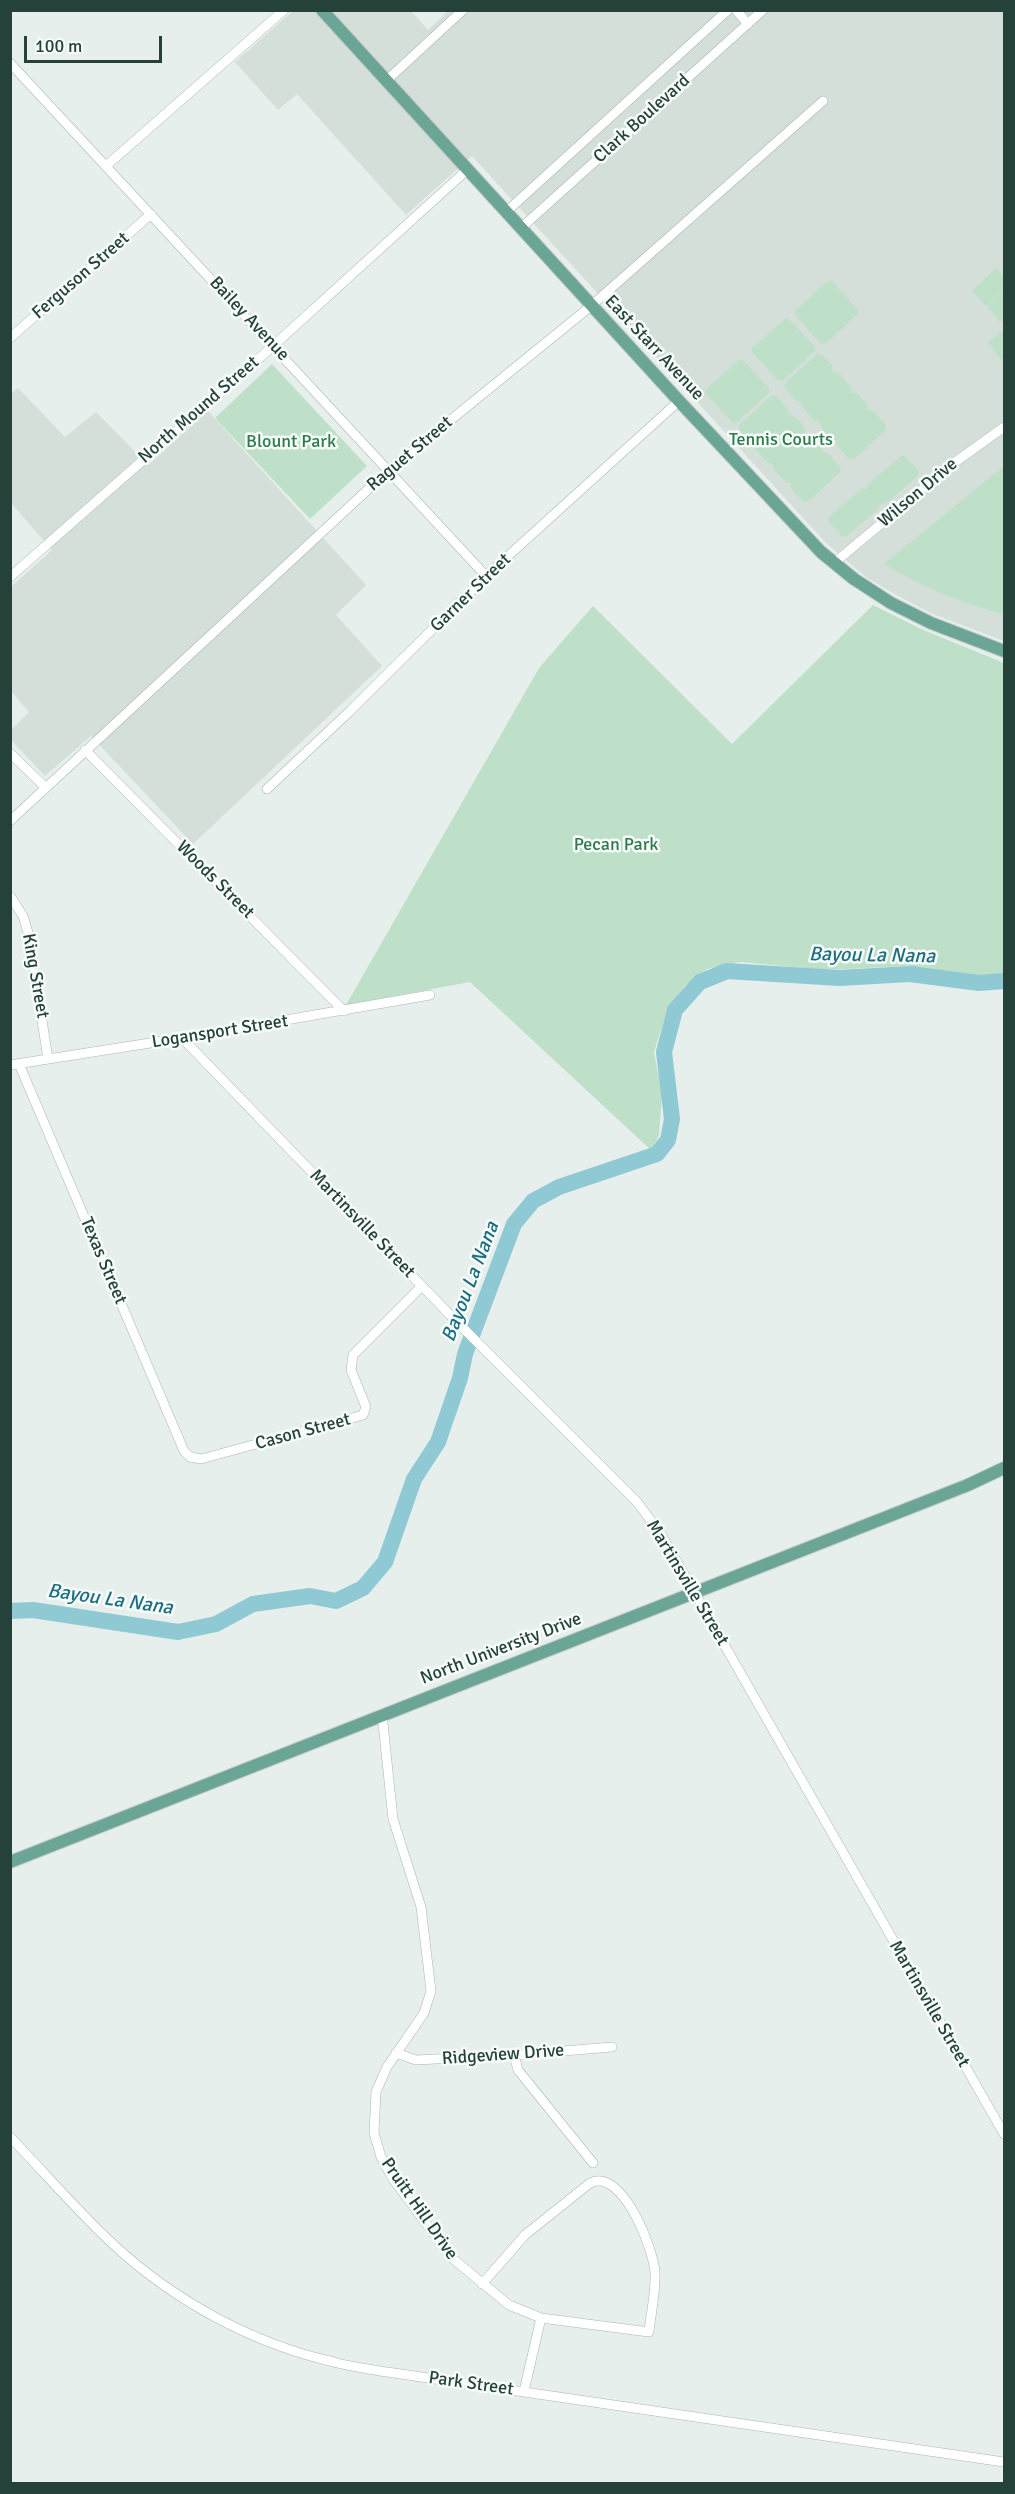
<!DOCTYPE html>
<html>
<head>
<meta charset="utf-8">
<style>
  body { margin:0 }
  #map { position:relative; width:1015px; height:2494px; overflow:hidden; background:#e6efeb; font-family:Signika,sans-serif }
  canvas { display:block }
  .frame { position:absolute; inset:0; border:12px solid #24423a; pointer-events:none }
  .scale { position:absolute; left:24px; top:36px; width:138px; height:27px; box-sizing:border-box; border:3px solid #24423a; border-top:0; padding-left:8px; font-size:18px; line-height:21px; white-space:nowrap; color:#24423a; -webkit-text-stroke:4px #f7fbf9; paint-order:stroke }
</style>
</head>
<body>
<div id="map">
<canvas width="1015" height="2494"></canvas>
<div class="frame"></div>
<div class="scale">100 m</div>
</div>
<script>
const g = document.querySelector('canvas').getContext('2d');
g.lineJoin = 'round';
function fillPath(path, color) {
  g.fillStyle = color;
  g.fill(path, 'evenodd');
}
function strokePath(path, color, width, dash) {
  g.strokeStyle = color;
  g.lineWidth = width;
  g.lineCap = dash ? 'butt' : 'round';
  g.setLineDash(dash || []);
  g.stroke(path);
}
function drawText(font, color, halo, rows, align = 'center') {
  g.font = font + ' Signika,sans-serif';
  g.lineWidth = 5;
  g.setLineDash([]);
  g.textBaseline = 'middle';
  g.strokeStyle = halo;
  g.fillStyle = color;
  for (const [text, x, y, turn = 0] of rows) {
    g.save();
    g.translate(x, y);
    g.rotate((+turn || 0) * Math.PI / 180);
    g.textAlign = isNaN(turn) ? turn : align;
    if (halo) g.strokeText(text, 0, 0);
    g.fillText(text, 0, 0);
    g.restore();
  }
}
fillPath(new Path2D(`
  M 449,10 L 1004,11 L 1004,641 L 933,614 L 896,595 L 866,577 L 827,544 L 472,156 L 406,215 L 297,94 L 278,110 L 235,62 L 293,11 L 411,11 L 428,30 Z
  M 18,388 L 65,437 L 96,412 L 148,465 L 208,411 L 366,585 L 336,615 L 382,666 L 193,844 L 91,736 L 45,776 L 11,740 L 11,730 L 29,712 L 11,691 L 11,587 L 52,550 L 11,503 L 11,394 Z`), '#d4dfda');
fillPath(new Path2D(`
  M 996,268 L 1004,277 L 1004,289 L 986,306 L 972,291 Z
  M 828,281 L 832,281 L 858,310 L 858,314 L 825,344 L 820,343 L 795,315 L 795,311 Z
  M 1004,290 L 1004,318 L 1000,322 L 987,306 Z
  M 785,319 L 789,319 L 815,347 L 815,351 L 782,381 L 778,380 L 752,352 L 752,348 Z
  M 1004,330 L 1004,357 L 1001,360 L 988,342 Z
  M 817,354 L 822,355 L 832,365 L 833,372 L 839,373 L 851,387 L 852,392 L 857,393 L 868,405 L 868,410 L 874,411 L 886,425 L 885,431 L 854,459 L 849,459 L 836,444 L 836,440 C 829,439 820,428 819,421 L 814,421 L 801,405 L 801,402 L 797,401 L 785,388 L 785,383 Z
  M 739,360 L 743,360 L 769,388 L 769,393 L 736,423 L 733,423 L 706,394 L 705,390 Z
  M 272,364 L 367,466 L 310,519 L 215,418 Z
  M 771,396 L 776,396 L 788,409 L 788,414 C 796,416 805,425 806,434 C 813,436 822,444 823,452 L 828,453 L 841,468 L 840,472 L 808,502 L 804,502 L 790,487 L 790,483 L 787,483 L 774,470 L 773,464 L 768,463 L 755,449 L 755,445 L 751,444 L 739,430 L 739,425 Z
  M 901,456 L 905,456 L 918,470 L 918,476 L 885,504 L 880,503 L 879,508 L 846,537 L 841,536 L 829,521 L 829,517 L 863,488 L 867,489 L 868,484 Z
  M 1004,466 L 1004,615 C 960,602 924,588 884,564 Z
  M 873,605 L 921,629 L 1004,663 L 1004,978 L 975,977 L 907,966 L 827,970 L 740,962 L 707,969 L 685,986 L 667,1011 L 654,1052 L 662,1095 L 659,1135 L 652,1151 L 470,982 L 346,1005 L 539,668 L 593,606 L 732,744 Z`), '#bfe0c8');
strokePath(new Path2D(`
  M 10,1611 L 33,1610 L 178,1632 L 216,1624 L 253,1604 L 310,1596 L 336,1601 L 363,1588 L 385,1562 L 414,1479 L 438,1442 L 460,1378 L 465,1354 L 514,1224 L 533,1201 L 559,1187 L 657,1154 L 668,1140 L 672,1119 L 664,1052 L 675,1010 L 700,982 L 727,971 L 839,978 L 910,974 L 979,983 L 1004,981`), '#8ec9d4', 16);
const minor = new Path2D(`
  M 736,10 L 748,24
  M 10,63 L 486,576
  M 386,81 L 463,10
  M 106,166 L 284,10
  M 506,212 L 728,10
  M 521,228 L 763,10
  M 10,338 L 151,214
  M 834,563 L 954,463 L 1004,427
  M 10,577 L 273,346 L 467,170
  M 85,750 L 344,1011
  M 10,753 L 45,787
  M 267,789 L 349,712 L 486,576 L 679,401
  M 10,821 L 389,470 L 591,306 L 823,101
  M 10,896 L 23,916 L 29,936 L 48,1059
  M 182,1038 L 453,1318 L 637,1502 L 661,1534 L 1004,2134
  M 19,1064 L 184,1451 L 190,1457 L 201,1459 L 363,1415 L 366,1407 L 351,1370 L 353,1355 L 422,1286
  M 10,1065 L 182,1038 L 430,995
  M 382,1714 L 393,1819 L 421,1907 L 431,1991 L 424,2013 L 387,2067 L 376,2092 L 374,2133 L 381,2157 L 393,2179 L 452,2258 L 509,2305 L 541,2318 L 649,2332 C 651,2312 656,2292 655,2272 C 653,2248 622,2167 590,2183 L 525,2235 L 482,2284
  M 396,2053 L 416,2060 L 514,2055 L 612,2047
  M 514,2055 L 518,2070 L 593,2163
  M 10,2137 C 45,2173 78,2212 115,2246 C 175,2301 253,2344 334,2362 C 351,2367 369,2369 387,2372 L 1004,2462
  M 524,2391 L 541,2318`);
const major = new Path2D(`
  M 322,10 L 679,401 L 821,552 L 854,579 L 891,603 L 931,623 L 1004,651
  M 10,1862 C 329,1735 649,1612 968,1485 L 1004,1468`);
strokePath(minor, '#a8b8b2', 10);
strokePath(major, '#c2cac8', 14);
strokePath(minor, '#fff', 9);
strokePath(major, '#6aa596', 12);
drawText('18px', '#24423a', '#f7fbf9', [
  ["Clark Boulevard",642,119,-42],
  ["Ferguson Street",81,276,-41],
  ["Bailey Avenue",249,319,47],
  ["East Starr Avenue",654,348,47],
  ["North Mound Street",199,410,-41],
  ["Raguet Street",410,454,-40],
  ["Wilson Drive",918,493,-40],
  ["Garner Street",471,593,-44],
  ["Woods Street",215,880,45],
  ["King Street",35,976,80],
  ["Logansport Street",220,1032,-9],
  ["Martinsville Street",362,1224,46],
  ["Texas Street",103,1261,67],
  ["Cason Street",303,1432,-15],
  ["Martinsville Street",687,1583,59],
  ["North University Drive",501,1649,-21],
  ["Martinsville Street",929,2004,60],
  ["Ridgeview Drive",503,2055,-4],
  ["Pruitt Hill Drive",419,2209,55],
  ["Park Street",471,2384,8]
]);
drawText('18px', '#2d7a4b', '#f7fbf9', [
  ["Tennis Courts",781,440],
  ["Blount Park",291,442],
  ["Pecan Park",616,845]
]);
drawText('italic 20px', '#1c6f80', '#f7fbf9', [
  ["Bayou La Nana",872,956,1],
  ["Bayou La Nana",471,1282,-69],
  ["Bayou La Nana",110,1600,8]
]);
</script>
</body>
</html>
